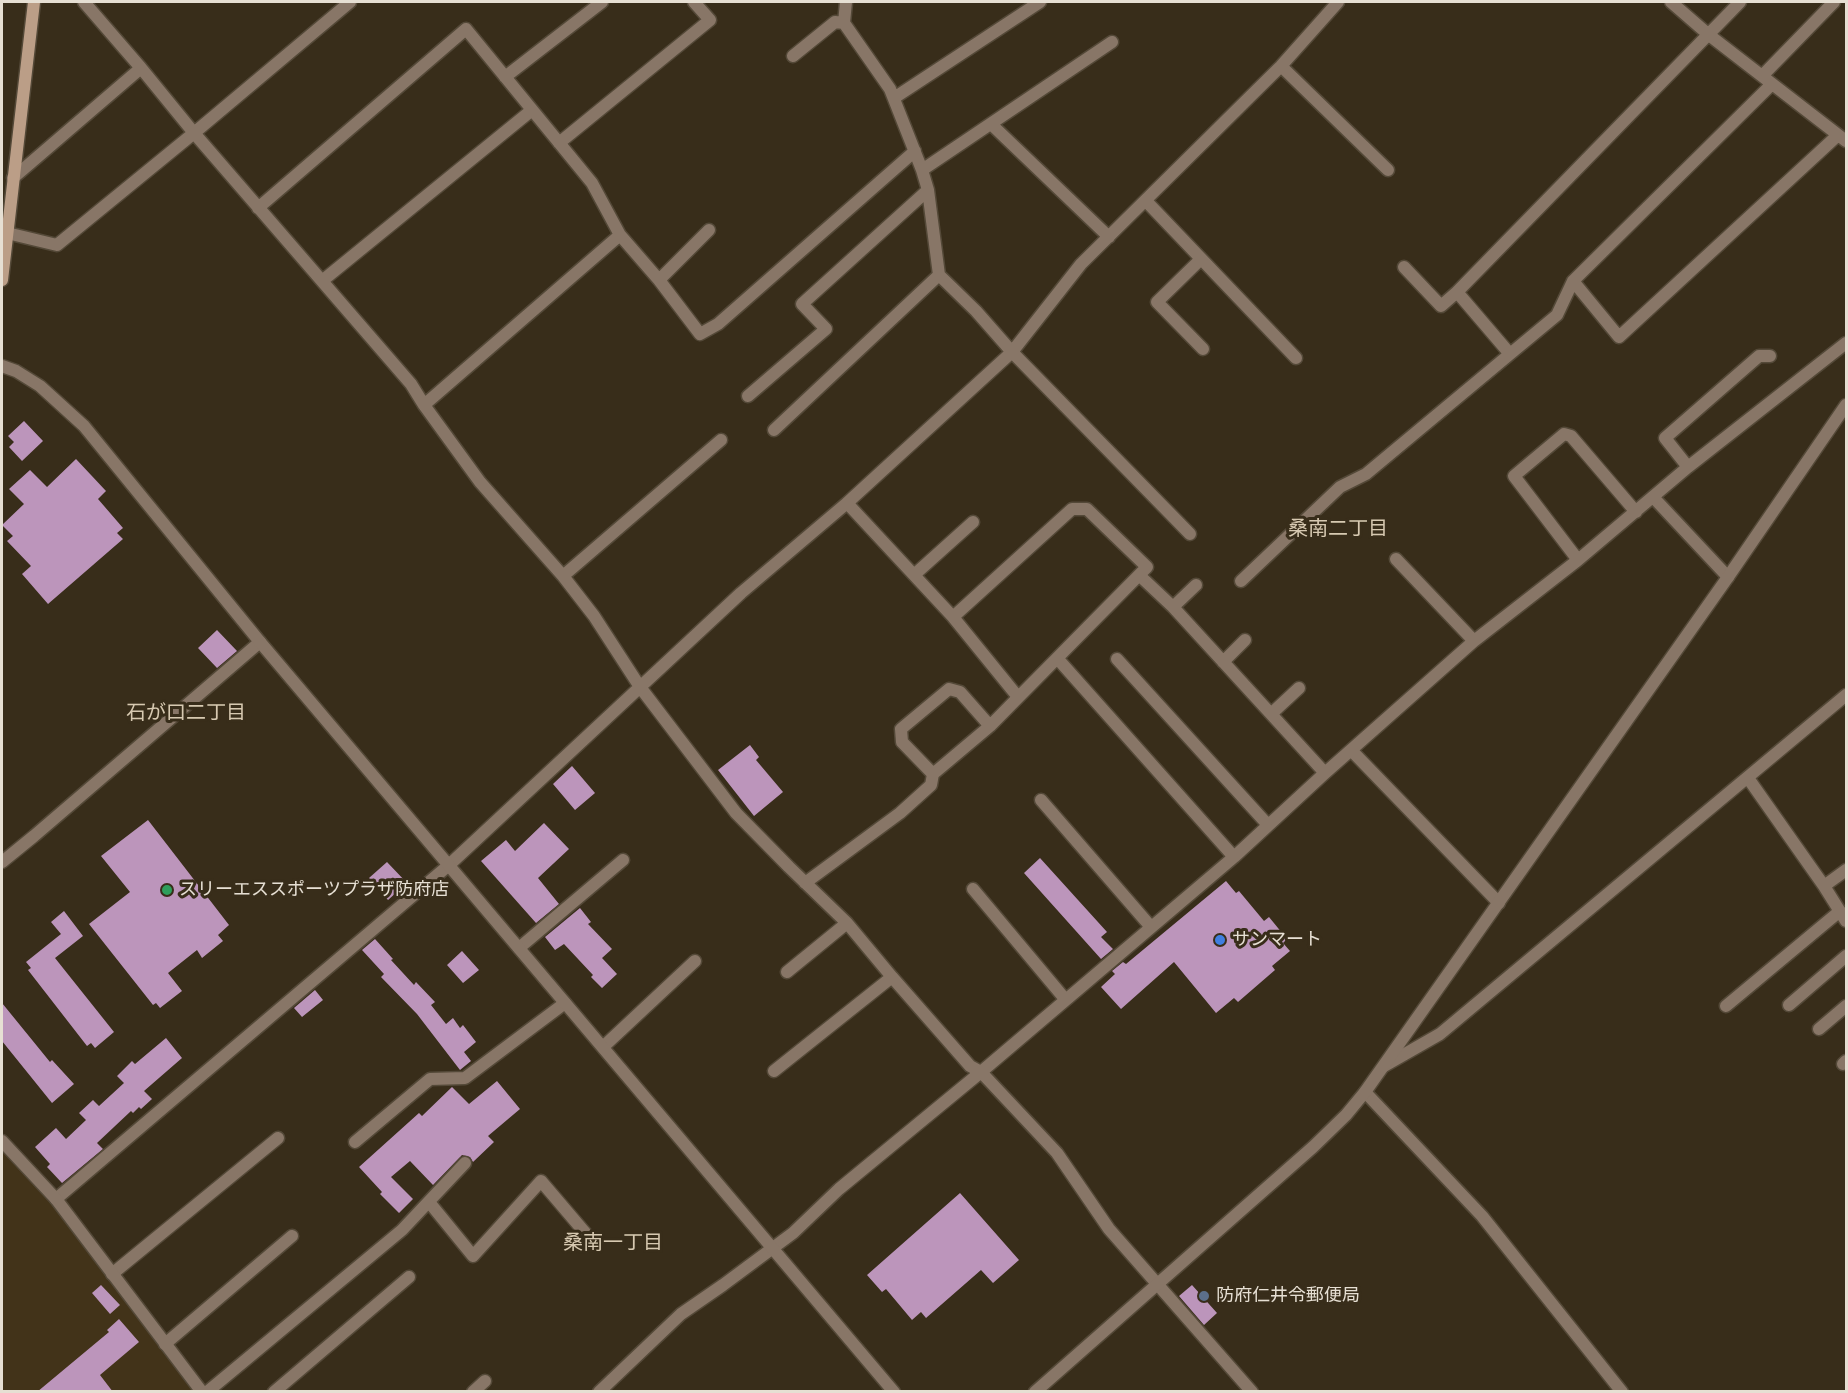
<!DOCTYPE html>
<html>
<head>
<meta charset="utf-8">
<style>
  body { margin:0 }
  #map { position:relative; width:1848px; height:1393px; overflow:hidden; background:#382d1a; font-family:Rubik,sans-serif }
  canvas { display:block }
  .frame { position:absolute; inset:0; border:3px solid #e6dfd3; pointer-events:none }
</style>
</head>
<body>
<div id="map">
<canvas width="1848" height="1393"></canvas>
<div class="frame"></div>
</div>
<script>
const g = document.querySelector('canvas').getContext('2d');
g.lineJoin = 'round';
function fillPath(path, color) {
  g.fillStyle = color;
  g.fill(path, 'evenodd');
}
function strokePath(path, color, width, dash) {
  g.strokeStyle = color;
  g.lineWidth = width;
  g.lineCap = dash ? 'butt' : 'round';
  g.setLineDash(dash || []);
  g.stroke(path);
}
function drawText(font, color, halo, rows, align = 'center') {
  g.font = font + ' Rubik,"Noto Sans JP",sans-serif';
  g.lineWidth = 6;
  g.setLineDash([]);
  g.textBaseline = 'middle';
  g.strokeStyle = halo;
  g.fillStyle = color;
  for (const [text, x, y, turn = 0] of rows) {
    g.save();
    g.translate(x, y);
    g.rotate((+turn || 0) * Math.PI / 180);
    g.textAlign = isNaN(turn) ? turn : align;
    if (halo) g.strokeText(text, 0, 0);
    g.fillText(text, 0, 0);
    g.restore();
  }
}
fillPath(new Path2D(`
  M 2,1141 L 56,1199 L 202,1391 L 2,1391 Z`), '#423319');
fillPath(new Path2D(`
  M 24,421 L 43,441 L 22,461 L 9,447 L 14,442 L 8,436 Z
  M 76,459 L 106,491 L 98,499 L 123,528 L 117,533 L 123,539 L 48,604 L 22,574 L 31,566 L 7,541 L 13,536 L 2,525 L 24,504 L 9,489 L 30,470 L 47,487 Z
  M 217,630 L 237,651 L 217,668 L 198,648 Z
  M 750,745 L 759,757 L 756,760 L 783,792 L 754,816 L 718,770 Z
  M 572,766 L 595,793 L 575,810 L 553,784 Z
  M 148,820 L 229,925 L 218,935 L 223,941 L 202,958 L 197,950 L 168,973 L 182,991 L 160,1008 L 156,1003 L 153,1005 L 89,924 L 130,892 L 101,856 Z
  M 544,823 L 569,849 L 538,878 L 559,904 L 536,923 L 481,861 L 506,840 L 515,851 Z
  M 1040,858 L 1107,932 L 1101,937 L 1113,949 L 1101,959 L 1024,873 Z
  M 387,862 L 407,883 L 388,900 L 369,878 Z
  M 1226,881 L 1236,893 L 1239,891 L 1264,921 L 1269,917 L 1287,939 L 1283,943 L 1290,951 L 1272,966 L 1275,970 L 1238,1002 L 1234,998 L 1216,1013 L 1174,962 L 1121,1009 L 1101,987 L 1115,974 L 1112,971 L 1123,962 L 1126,964 Z
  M 580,908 L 591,922 L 588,924 L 612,949 L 602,958 L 617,974 L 602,988 L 591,977 L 593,975 L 564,944 L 555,950 L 545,937 Z
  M 64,911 L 83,936 L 55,958 L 114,1032 L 95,1048 L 91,1043 L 87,1046 L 28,970 L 31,968 L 26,962 L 61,934 L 51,922 Z
  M 375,939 L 393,959 L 391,960 L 414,985 L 416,982 L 435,1002 L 431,1005 L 446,1024 L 453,1018 L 460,1028 L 463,1025 L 476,1042 L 464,1052 L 471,1061 L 460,1070 L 417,1014 L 381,977 L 384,974 L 362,950 Z
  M 462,951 L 479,970 L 463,983 L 447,965 Z
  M 315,990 L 323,1000 L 302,1017 L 294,1008 Z
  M 2,1003 L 50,1062 L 52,1060 L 74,1084 L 52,1103 L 2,1041 Z
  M 166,1038 L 182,1058 L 144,1091 L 152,1099 L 141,1109 L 139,1107 L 133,1113 L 131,1111 L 97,1143 L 103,1149 L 62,1183 L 47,1167 L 50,1164 L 35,1147 L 56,1128 L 66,1139 L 86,1120 L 79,1113 L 93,1100 L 99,1106 L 124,1083 L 117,1076 L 132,1061 L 135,1064 Z
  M 497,1081 L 520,1109 L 488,1136 L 494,1142 L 473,1162 L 470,1157 L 462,1155 L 433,1185 L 410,1161 L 391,1177 L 413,1199 L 399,1213 L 380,1194 L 382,1192 L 359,1167 L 419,1113 L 422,1116 L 452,1087 L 469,1104 Z
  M 960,1193 L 1019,1260 L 993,1283 L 981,1270 L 926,1318 L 921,1312 L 912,1320 L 886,1289 L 882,1292 L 867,1275 Z
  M 101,1285 L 120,1305 L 110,1314 L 92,1293 Z
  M 1192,1285 L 1217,1313 L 1204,1325 L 1179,1296 Z
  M 119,1319 L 139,1342 L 100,1375 L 113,1392 L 37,1392 L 109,1332 L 107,1330 Z`), '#bc95bb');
const minor = new Path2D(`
  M 84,2 L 141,68 L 194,133 L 411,384 L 424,405 L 480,482 L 563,576 L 594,616 L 640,687 L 736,813 L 789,867 L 847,923 L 892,977 L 970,1066 L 981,1072 L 1057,1153 L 1109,1229 L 1252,1392
  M 846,2 L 844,23 L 890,89 L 922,170 L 928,190 L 939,275 L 976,311 L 1012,352 L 1190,534
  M 1671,2 L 1709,35 L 1846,141
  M 793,56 L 835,22 L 844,23
  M 1281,66 L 1388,170
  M 1762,76 L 1834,2
  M 505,77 L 602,2
  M 894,98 L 1040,2
  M 991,124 L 1109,237
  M 559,143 L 710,20 L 694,2
  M 922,170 L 1112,42
  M 13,178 L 141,68
  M 1146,201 L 1296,358
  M 258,208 L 466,29 L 592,183 L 620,235 L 659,280 L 700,334 L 718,324 L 915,151
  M 7,233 L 57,245 L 194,133 L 350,2
  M 1201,259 L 1157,302 L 1203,349
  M 1404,267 L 1441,306 L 1457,292
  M 659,280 L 709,230
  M 322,281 L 532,110
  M 1573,281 L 1619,337 L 1838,135
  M 1510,354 L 1557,315 L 1573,281 L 1772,84
  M 748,396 L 826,329 L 802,304 L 928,190
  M 424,405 L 620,235
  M 774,430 L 939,275
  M 1688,467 L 1665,438 L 1759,356 L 1770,356
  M 1653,497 L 1728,577
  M 847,503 L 953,617 L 1018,697
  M 1396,559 L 1474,641
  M 1578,560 L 1514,476 L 1564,434 L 1571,436 L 1636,512
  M 914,575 L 973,522
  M 1139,575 L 1173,607 L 1325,773
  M 563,576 L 721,440
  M 1241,581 L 1340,487 L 1366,474 L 1510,354 L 1457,292 L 1740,2
  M 1173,607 L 1196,585
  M 1057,658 L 1234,857
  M 1117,659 L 1268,825
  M 1223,662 L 1245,640
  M 1271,714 L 1299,688
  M 1351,750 L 1499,903
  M 933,774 L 902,742 L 901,729 L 949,689 L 960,692 L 990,726
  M 1748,778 L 1824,886 L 1846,921
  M 1041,800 L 1151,927
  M 2,862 L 34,836 L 260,642
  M 805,883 L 900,813 L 931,785 L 933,774 L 990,726 L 1147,567 L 1087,509 L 1072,509 L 953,617
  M 1824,886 L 1846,870
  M 973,889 L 1065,999
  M 519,948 L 623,860
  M 787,972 L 847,923
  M 1789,1005 L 1846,956
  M 1726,1006 L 1840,911
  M 1819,1029 L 1846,1006
  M 603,1047 L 695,961
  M 1843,1064 L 1846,1061
  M 1384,1066 L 1440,1034 L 1846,695
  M 774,1071 L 892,977
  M 1365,1092 L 1482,1216 L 1622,1392
  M 355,1142 L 430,1079 L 465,1078 L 565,1003
  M 56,1199 L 449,865 L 741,593 L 847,503 L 1012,352 L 1081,264 L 1281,66 L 1338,2
  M 429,1202 L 473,1256 L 541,1181 L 587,1235
  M 112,1274 L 278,1138
  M 165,1344 L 292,1236
  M 207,1392 L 402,1230 L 465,1163
  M 274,1392 L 409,1277
  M 473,1392 L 485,1381
  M 599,1392 L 681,1314 L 723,1285 L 793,1233 L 839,1189 L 981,1072 L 1234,857 L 1325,773 L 1474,641 L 1578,560 L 1688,467 L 1846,343`);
const tertiary = new Path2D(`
  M 2,366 L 16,371 L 40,386 L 84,426 L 260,642 L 894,1392
  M 2,1141 L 56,1199 L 202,1392
  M 1035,1392 L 1313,1147 L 1346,1115 L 1365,1092 L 1728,577 L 1846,405`);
const secondary = new Path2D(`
  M 2,280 L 34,2`);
strokePath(minor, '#544938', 15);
strokePath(tertiary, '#544938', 15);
strokePath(secondary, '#544938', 15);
strokePath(minor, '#887667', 12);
strokePath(tertiary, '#887667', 12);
strokePath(secondary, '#bb9e87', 12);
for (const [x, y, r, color] of [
  [167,890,6,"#2e9e5b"],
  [1220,940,6,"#3f7fe0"],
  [1204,1296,6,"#5c6f8a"]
]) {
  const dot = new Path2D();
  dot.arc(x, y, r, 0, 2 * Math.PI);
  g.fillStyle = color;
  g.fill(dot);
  strokePath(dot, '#382d1a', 2);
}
drawText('18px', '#e6dfd3', '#382d1a', [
  ["スリーエススポーツプラザ防府店",179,890],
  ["サンマート",1232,940],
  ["防府仁井令郵便局",1216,1296]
], 'left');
drawText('20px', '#d7c9b1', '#382d1a', [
  ["桑南二丁目",1338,529],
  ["石が口二丁目",186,713],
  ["桑南一丁目",613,1243]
]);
</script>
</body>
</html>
